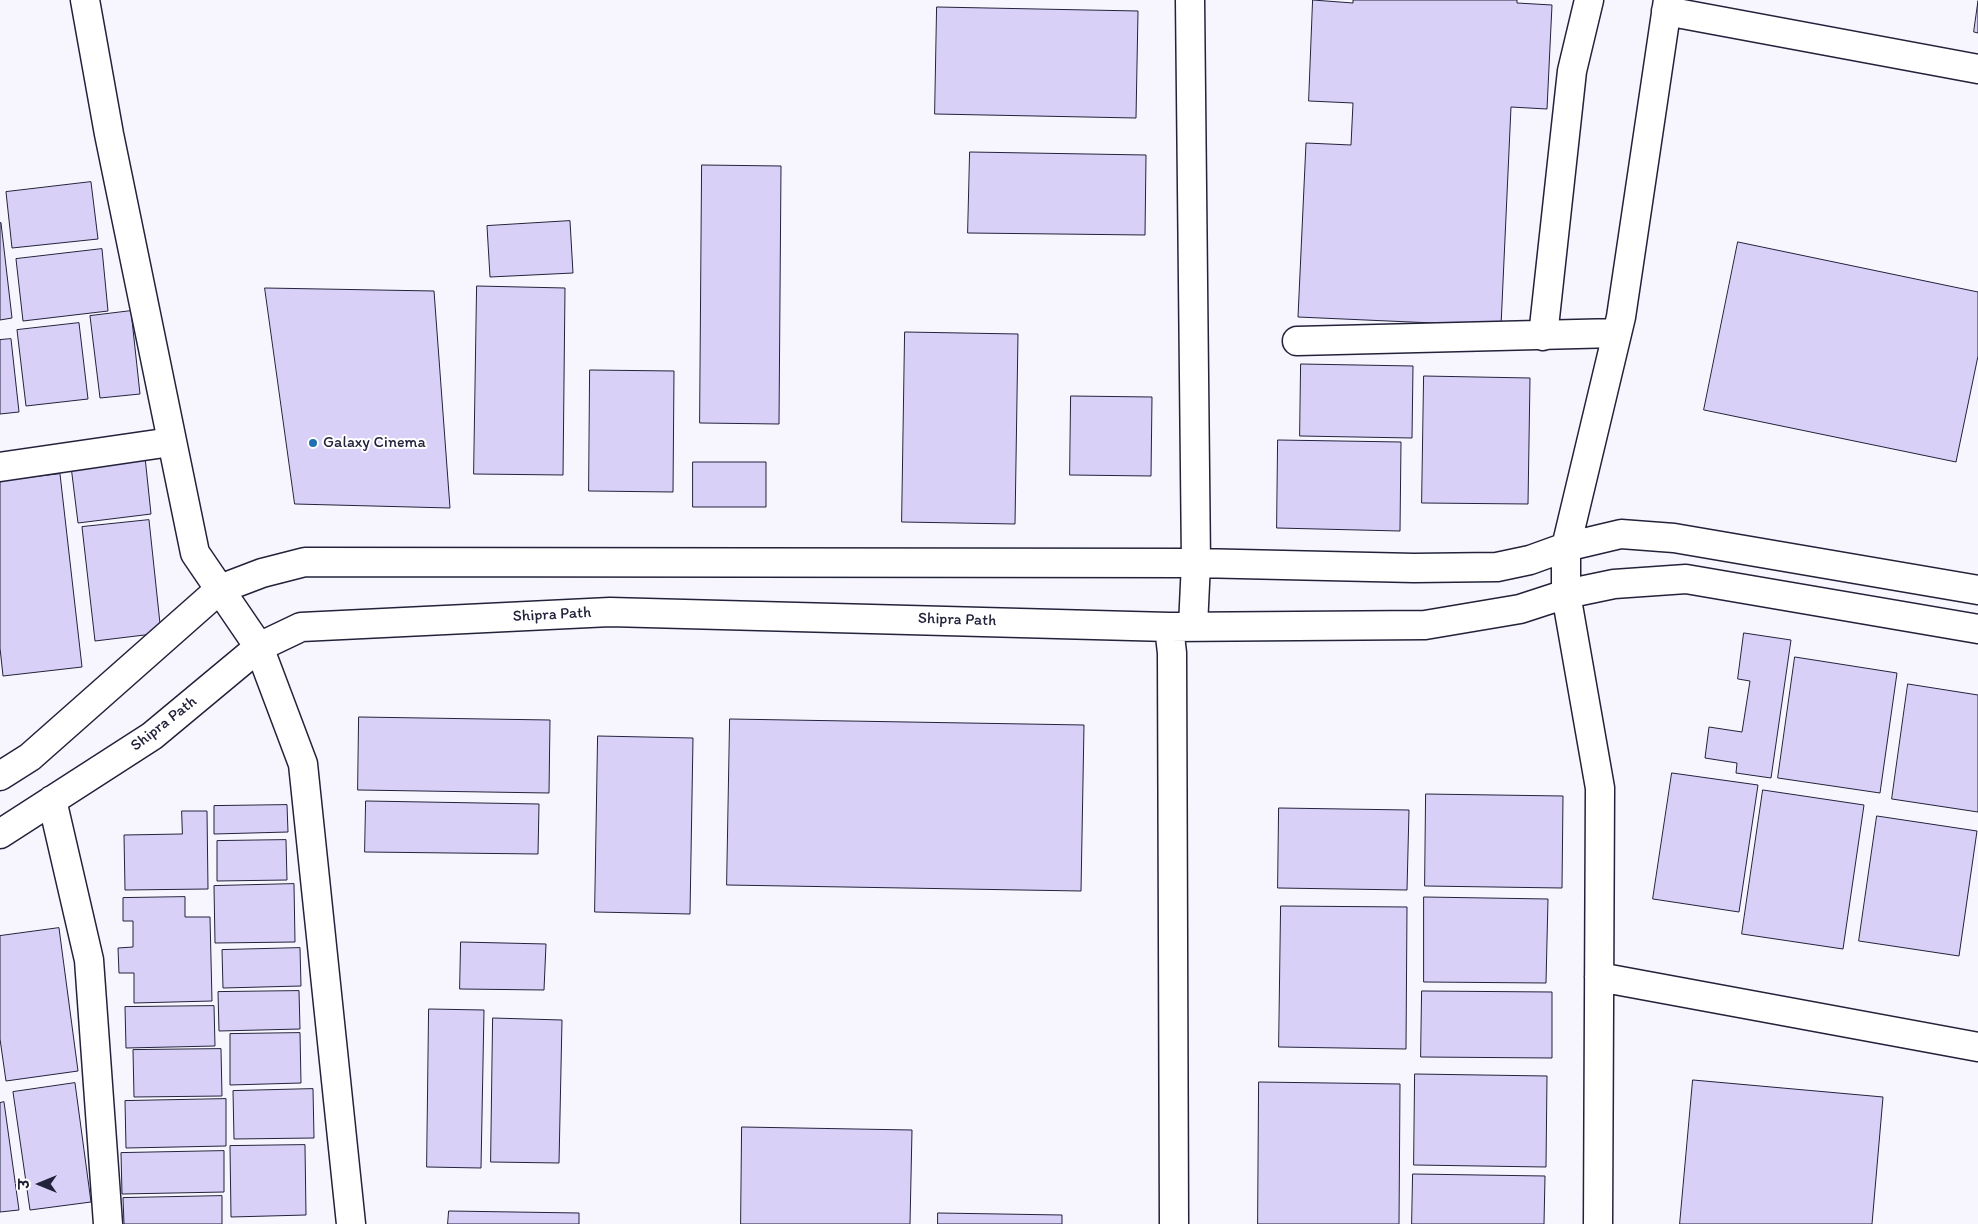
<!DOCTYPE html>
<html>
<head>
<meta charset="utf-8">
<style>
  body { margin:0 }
  #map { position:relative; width:1978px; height:1224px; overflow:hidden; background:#f7f6fe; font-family:Itim,"Playpen Sans Deva",sans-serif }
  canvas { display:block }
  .north { position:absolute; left:15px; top:1159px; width:50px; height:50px; -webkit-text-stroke:4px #fff; paint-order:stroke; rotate:270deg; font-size:14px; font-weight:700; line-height:20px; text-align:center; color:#22223b }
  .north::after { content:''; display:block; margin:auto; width:18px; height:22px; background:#22223b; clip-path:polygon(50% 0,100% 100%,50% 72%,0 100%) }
</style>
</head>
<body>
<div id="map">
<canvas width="1978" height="1224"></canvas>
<div class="north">उ</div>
</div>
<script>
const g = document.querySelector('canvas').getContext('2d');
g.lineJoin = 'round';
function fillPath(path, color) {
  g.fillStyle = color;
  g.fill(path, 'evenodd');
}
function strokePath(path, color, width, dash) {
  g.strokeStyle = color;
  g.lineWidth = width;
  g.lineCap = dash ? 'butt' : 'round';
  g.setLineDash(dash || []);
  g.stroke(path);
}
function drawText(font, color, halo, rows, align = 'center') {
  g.font = font + ' Itim,sans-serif';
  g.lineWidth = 4;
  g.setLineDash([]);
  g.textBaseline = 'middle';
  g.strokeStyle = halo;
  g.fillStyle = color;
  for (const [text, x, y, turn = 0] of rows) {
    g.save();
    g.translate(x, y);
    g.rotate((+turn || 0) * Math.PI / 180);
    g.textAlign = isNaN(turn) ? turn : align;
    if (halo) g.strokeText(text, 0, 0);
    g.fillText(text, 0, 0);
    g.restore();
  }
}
const building = new Path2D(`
  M 1313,0 L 1353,3 L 1353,0 L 1517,0 L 1517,3 L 1552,5 L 1547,109 L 1511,107 L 1501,326 L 1298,317 L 1306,143 L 1351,145 L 1353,103 L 1309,101 Z
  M 1978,1 L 1978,33 L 1974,32 Z
  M 937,7 L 1138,11 L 1136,118 L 935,114 Z
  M 970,152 L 1146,155 L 1145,235 L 968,233 Z
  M 702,165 L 781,166 L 779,424 L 700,423 Z
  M 91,182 L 98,239 L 12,248 L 6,192 Z
  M 570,221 L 573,273 L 490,277 L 487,226 Z
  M 1,223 L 12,318 L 0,320 L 0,223 Z
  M 1738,242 L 1978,292 L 1978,356 L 1956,462 L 1704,410 Z
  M 102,249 L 108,311 L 23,321 L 16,259 Z
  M 477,286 L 565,288 L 563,475 L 474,474 Z
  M 265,288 L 434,291 L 450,508 L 295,504 Z
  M 131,311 L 140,394 L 100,398 L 90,316 Z
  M 79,323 L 88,399 L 26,406 L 17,330 Z
  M 905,332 L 1018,334 L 1015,524 L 902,522 Z
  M 11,339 L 19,412 L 0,414 L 0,340 Z
  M 1301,364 L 1413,366 L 1412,438 L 1300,436 Z
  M 590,370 L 674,371 L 673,492 L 589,491 Z
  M 1424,376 L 1530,378 L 1528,504 L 1422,503 Z
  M 1071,396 L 1152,397 L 1151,476 L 1070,475 Z
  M 1278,440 L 1401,442 L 1400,531 L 1277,528 Z
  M 145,457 L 151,514 L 78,523 L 71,466 Z
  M 693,462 L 766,462 L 766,507 L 693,507 Z
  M 60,474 L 82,667 L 3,676 L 0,648 L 0,481 Z
  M 149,520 L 161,633 L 95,641 L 82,527 Z
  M 1744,633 L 1791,640 L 1771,778 L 1736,773 L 1737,763 L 1705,758 L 1709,727 L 1742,732 L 1750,681 L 1738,679 Z
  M 1795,657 L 1897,673 L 1880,793 L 1778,778 Z
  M 1908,684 L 1978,695 L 1978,812 L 1892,799 Z
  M 359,717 L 550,720 L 549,793 L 358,790 Z
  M 730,719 L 1084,725 L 1081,891 L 727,885 Z
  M 598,736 L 693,738 L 690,914 L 595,912 Z
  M 1672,773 L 1758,785 L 1739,912 L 1653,899 Z
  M 1763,790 L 1864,805 L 1843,949 L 1742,934 Z
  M 1426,794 L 1563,796 L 1562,888 L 1425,886 Z
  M 366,801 L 539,804 L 538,854 L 365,852 Z
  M 287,805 L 288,832 L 214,834 L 214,806 Z
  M 1279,808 L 1409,810 L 1407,890 L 1278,888 Z
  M 182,811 L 207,811 L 208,889 L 125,890 L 124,835 L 182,834 Z
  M 1877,816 L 1977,831 L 1959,956 L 1859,941 Z
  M 286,840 L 287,880 L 217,881 L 217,841 Z
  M 294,884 L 295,942 L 215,943 L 214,886 Z
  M 185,897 L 185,917 L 210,917 L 212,1001 L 134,1003 L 134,973 L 119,973 L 118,948 L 133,947 L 133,921 L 123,921 L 123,898 Z
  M 1424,897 L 1548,899 L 1546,983 L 1424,982 Z
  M 1281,906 L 1407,907 L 1406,1049 L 1279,1047 Z
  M 59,928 L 78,1071 L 6,1081 L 0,1039 L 0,936 Z
  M 461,942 L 546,944 L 544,990 L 460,989 Z
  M 300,948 L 301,986 L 223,988 L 222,950 Z
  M 299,991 L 300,1029 L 219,1031 L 218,992 Z
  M 1422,991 L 1552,992 L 1552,1058 L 1421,1057 Z
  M 214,1006 L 215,1046 L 126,1048 L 125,1007 Z
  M 429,1009 L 484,1010 L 481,1168 L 427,1167 Z
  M 493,1018 L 562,1020 L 559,1163 L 491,1162 Z
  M 300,1033 L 301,1083 L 230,1085 L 230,1034 Z
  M 221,1049 L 222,1096 L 134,1097 L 133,1050 Z
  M 1415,1074 L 1547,1076 L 1546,1167 L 1414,1165 Z
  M 1693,1080 L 1883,1097 L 1872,1224 L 1680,1224 Z
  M 1259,1082 L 1400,1084 L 1399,1224 L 1258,1224 Z
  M 75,1083 L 91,1202 L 30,1210 L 13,1092 Z
  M 313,1089 L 314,1138 L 234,1139 L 233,1091 Z
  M 226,1099 L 226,1146 L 126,1148 L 125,1101 Z
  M 4,1102 L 19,1210 L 0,1212 L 0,1103 Z
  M 742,1127 L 912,1130 L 910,1224 L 741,1224 Z
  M 305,1145 L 306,1215 L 231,1217 L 230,1146 Z
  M 224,1151 L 224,1192 L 122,1194 L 121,1153 Z
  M 1413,1174 L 1545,1176 L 1544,1224 L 1412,1224 Z
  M 222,1196 L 222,1224 L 124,1224 L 123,1198 Z
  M 449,1211 L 579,1213 L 579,1224 L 448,1224 Z
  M 938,1213 L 1062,1215 L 1062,1224 L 938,1224 Z`);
fillPath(building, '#d9d0f8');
strokePath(building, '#22223b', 1);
const minor = new Path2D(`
  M 85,0 L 109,134 L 195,553 L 259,647 L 303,764 L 351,1224
  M 1190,0 L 1196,563 L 1193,626
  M 1666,11 L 1978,69
  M 1543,336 L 1572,71 L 1589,0
  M 1297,341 L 1617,333
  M 0,467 L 171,442
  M 1169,627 L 1172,653 L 1174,1224
  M 0,776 L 30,757 L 220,589 L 262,573 L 305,562 L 1196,563 L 1414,568 L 1497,567 L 1530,560 L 1566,547 L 1621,534 L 1674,538 L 1978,590
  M 52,800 L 89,960 L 108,1224
  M 0,834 L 152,736 L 259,647 L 301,627 L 610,612 L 1169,627 L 1425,625 L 1520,609 L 1566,594 L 1614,584 L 1686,579 L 1978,629
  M 1599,977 L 1978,1047
  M 1598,1224 L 1600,788 L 1566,594 L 1566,547 L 1621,317 L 1668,0`);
strokePath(minor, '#22223b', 31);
strokePath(minor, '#fff', 28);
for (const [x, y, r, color] of [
  [313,443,5,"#1f6fb2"]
]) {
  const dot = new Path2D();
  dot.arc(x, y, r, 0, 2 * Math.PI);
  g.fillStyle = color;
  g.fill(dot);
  strokePath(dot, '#fff', 2);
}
drawText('16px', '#22223b', '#fff', [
  ["Galaxy Cinema",323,443]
], 'left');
drawText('16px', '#22223b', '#fff', [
  ["Shipra Path",552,615,-3],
  ["Shipra Path",957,620,2],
  ["Shipra Path",164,724,-38]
]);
</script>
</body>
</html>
